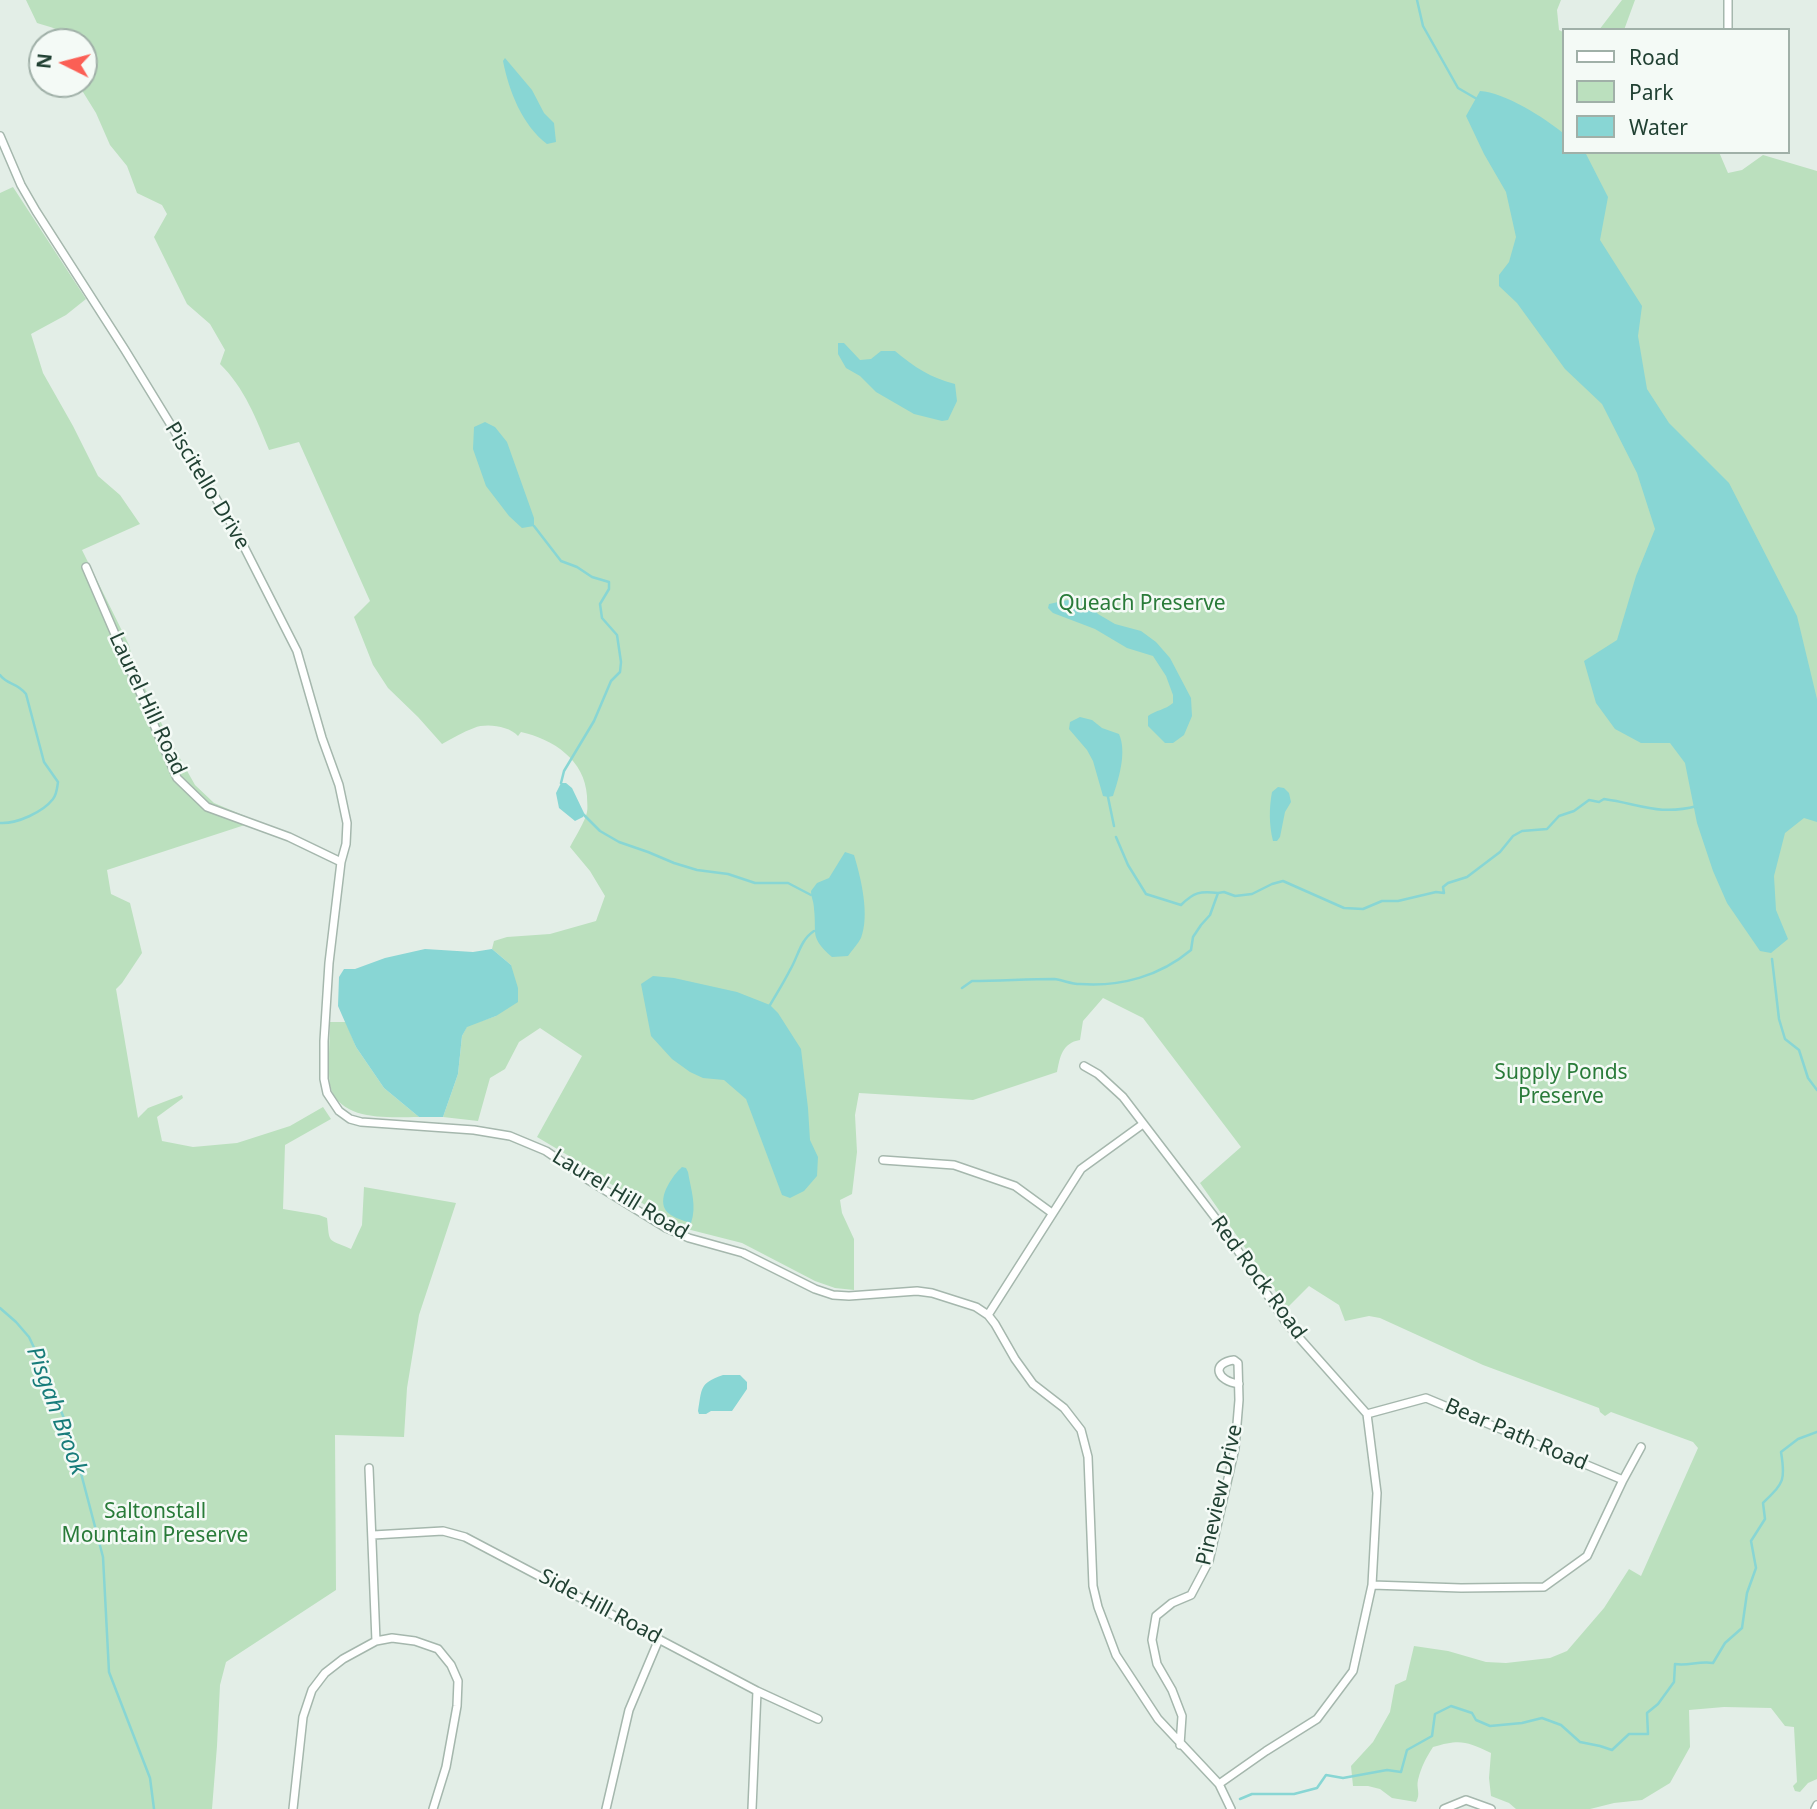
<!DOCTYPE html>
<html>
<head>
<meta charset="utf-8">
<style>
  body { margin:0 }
  #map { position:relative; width:1817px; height:1809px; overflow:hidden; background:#e3eee7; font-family:"Noto Sans",sans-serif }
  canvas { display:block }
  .legend { position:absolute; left:1562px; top:28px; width:228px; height:126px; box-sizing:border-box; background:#f4faf6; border:2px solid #a0b0a8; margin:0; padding:9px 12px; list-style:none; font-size:21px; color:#214133 }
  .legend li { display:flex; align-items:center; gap:14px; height:35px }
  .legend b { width:35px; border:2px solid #a0b0a8 }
  .north { position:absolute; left:28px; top:28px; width:70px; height:70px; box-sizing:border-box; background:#f4faf6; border:2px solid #a0b0a8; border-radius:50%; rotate:276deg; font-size:19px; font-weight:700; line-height:28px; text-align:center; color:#214133 }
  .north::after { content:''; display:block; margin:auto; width:24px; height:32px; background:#fb5f55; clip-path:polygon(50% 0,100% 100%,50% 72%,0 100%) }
</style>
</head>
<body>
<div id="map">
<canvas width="1817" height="1809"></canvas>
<ul class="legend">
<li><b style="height:9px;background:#fff"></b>Road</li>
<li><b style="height:19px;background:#bbe0be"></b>Park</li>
<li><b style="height:19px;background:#88d6d4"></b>Water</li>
</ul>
<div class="north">N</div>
</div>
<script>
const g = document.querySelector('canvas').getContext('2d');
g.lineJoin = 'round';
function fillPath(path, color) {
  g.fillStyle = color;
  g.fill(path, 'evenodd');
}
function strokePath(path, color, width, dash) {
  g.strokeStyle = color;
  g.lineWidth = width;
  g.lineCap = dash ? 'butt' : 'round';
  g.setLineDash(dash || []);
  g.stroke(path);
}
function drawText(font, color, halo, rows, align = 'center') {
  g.font = font + ' "Noto Sans",sans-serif';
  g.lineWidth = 5;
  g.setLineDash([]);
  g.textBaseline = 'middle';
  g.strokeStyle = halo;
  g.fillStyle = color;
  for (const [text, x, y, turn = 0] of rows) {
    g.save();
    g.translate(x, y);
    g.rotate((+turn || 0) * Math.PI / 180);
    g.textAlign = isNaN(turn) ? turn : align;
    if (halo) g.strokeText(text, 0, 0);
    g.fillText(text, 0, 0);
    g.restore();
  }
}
fillPath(new Path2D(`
  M 26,0 L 1561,0 L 1557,10 L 1559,30 L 1563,32 L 1563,152 L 1719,152 L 1728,173 L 1742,170 L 1763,155 L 1817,171 L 1817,1779 L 1808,1783 L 1800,1792 L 1795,1791 L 1793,1786 L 1797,1782 L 1794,1727 L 1785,1726 L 1771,1708 L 1724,1707 L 1689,1710 L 1690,1747 L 1670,1783 L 1642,1800 L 1614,1803 L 1590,1809 L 1516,1809 L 1509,1803 L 1491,1796 L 1489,1778 L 1491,1753 C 1466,1741 1460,1739 1433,1747 C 1426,1758 1421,1767 1418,1780 C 1416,1788 1421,1794 1416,1802 L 1392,1798 L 1380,1789 L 1368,1786 L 1353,1786 L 1351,1766 L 1373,1742 L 1390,1712 L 1395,1685 L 1406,1680 L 1414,1646 L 1448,1651 L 1486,1662 L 1506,1663 L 1550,1658 L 1567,1651 L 1604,1608 L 1629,1569 L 1641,1576 L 1698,1448 L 1693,1442 L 1611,1412 L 1605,1416 L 1600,1412 L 1599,1408 L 1483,1365 L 1380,1318 L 1369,1316 L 1345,1321 L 1339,1305 L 1309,1286 L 1286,1309 L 1275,1294 L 1276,1292 L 1200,1183 L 1241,1147 L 1143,1018 L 1103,998 L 1083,1021 L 1080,1040 C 1062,1043 1060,1057 1057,1072 L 973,1100 L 859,1093 L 855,1115 L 857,1152 L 852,1194 L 840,1200 L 842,1213 L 854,1239 L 854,1290 L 835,1288 L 815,1281 L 742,1243 L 683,1228 L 601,1178 L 569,1156 L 537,1137 L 582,1056 L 540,1028 L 519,1042 L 505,1069 L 490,1078 L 478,1121 L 443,1117 L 458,1074 L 462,1036 L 467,1026 L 496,1016 L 511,965 L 492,949 L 494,941 L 507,937 L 550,934 L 596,921 L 605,896 L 590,871 L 570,847 C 575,837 585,822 587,812 C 588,808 587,801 587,796 C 585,760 553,739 521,732 L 518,736 C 509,726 486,723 474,728 C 463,732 453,738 442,744 L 418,717 L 388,688 L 373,665 L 354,617 L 370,601 L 299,442 L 269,450 C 257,420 244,387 220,364 L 225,350 L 210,324 L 187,304 L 154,237 L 167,214 L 162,205 L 137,193 L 127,166 L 110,145 L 96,113 L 78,84 L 84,84 L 84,42 L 72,42 C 65,30 50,27 37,23 Z
  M 1622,0 L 1635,0 L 1624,30 L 1599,30 Z
  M 13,187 L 86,299 L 66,315 L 31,334 L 43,373 L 73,426 L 98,476 L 120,495 L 140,524 L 82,550 L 129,645 L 134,665 L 168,737 L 195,785 L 214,803 L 257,821 L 107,870 L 111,894 L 130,903 L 142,953 L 122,983 L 116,989 L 138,1118 L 148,1108 L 182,1095 L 183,1098 L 157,1117 L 162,1141 L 193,1147 L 237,1143 L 290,1126 L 323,1107 L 331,1119 L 285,1145 L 283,1209 L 319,1215 L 327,1218 C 330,1244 326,1238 351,1249 L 362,1225 L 364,1187 L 456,1203 L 419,1315 L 407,1388 L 404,1437 L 335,1435 L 336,1590 L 226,1662 L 220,1685 L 217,1746 L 212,1809 L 0,1809 L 0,193 Z
  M 330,1022 L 346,1022 L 356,1047 L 384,1088 L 419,1117 C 391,1117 343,1122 331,1089 C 327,1076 330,1038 330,1022 Z`), '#bbe0be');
fillPath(new Path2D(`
  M 505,58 L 532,90 L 544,113 L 554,123 L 556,142 L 547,144 C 522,125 509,91 503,61 Z
  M 1480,91 C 1504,92 1545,118 1563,133 L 1563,152 L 1585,152 L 1608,197 L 1600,240 L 1642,306 L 1638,336 L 1647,389 L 1669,423 L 1729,483 L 1797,616 L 1817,699 L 1817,822 L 1804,818 L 1785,833 L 1774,876 L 1776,910 L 1788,939 L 1771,953 L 1760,951 L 1727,903 L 1713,871 L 1697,823 L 1685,763 L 1670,743 L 1641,743 L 1615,729 L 1596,703 L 1584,661 L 1617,640 L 1636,576 L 1655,529 L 1637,473 L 1602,404 L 1565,369 L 1517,303 L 1499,286 L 1499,275 L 1509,262 L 1516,237 L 1506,192 L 1484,154 L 1466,116 Z
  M 838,343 L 844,343 L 860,360 L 871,359 L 881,351 L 895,351 C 914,367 931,378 955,384 L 957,401 L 948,420 L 942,421 L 914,414 L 876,392 L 860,376 L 846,368 L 838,354 Z
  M 485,422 L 495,427 L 507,442 L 534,518 L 534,526 L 522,528 L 509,516 L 486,486 L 473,449 L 474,427 Z
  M 1077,598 L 1085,598 L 1098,614 L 1115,624 L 1141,631 L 1156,642 L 1170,658 L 1191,698 L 1192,716 L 1184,735 L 1173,743 L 1165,743 L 1148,726 L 1148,716 C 1156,710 1165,710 1173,703 L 1173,695 L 1166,676 L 1153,656 L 1127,648 L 1095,629 L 1053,613 L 1048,608 L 1049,604 Z
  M 1080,717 L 1092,720 L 1102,728 L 1119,734 C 1127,752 1119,778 1113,796 L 1108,797 L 1103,796 L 1093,761 L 1087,750 L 1069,729 L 1070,722 Z
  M 561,783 L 566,783 L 572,788 L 584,813 L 583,817 L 575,821 L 559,808 L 556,793 Z
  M 1278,787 L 1284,788 L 1289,793 L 1291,802 L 1285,812 L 1280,837 L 1277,841 L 1273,841 C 1269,825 1269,808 1272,792 Z
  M 845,852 L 854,855 C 861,878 870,915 861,938 C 858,944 852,950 848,956 L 832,957 C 809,937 817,934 814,909 C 814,902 811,897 811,891 L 817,883 L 829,878 Z
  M 425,949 L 473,952 L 492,949 L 511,965 L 518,988 L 518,1002 L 496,1016 L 467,1027 L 462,1036 L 458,1074 L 443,1117 L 419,1117 L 384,1088 L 356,1047 L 338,1006 L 339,977 L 344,969 L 355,969 L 385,958 Z
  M 653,976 L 674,978 L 737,992 L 770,1005 L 778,1013 L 801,1049 L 808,1108 L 810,1140 L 818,1157 L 817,1176 L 804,1191 L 790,1198 L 782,1195 L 746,1099 L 724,1080 L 703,1078 L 690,1072 L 672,1059 L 651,1036 L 641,984 Z
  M 682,1167 L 686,1168 L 688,1172 C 691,1190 697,1206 691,1223 C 684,1221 668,1216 665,1209 C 658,1196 673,1175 682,1167 Z
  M 723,1375 L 740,1375 L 747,1382 L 747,1389 L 732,1411 L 711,1411 L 706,1414 L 699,1414 L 698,1411 C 702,1389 699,1383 723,1375 Z`), '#88d6d4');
strokePath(new Path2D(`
  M 1417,0 L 1423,26 L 1458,88 L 1477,99
  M 534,526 L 561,561 L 577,567 L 592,577 L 609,582 L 609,589 L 600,604 L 602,618 L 617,635 L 621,662 L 620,672 L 611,681 L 594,721 L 564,771 L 561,783
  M 0,675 C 7,685 17,682 26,694 L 44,762 L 58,782 C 57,788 57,794 53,799 C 43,812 17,824 0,823
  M 1108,797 L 1114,826
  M 583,814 L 600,831 L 619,842 L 648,852 L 674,863 L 697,870 L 728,874 L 755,883 L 788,883 L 811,895
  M 1116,837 L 1128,865 L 1146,894 L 1181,905 C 1194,892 1200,891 1218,893
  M 1772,959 L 1779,1019 L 1785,1039 L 1799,1050 L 1808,1078 L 1817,1090
  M 962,988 L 972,981 C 999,981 1027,979 1054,979 C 1063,980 1071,984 1080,984 C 1121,987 1160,976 1191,950 L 1193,937 L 1201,925 L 1210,915 L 1218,893 L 1224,892 L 1235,896 L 1252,894 L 1272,884 L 1283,881 L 1344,908 L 1363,909 L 1382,901 L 1398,901 L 1436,892 L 1444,893 L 1443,887 L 1448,883 L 1467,877 L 1500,852 L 1513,836 L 1522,831 L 1547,829 L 1559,816 L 1574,811 L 1589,800 L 1599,802 L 1604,799 C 1640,804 1659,816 1697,806
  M 770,1005 C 777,993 784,982 790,970 C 798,957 800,940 814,931
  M 0,1308 L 16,1322 L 29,1337 L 47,1375 L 72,1439 L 103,1557 L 109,1672 L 150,1778 L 154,1809
  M 1240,1799 L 1252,1794 L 1294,1794 L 1317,1788 L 1326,1775 L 1343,1778 L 1387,1770 L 1401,1772 L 1407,1750 L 1432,1736 L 1435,1714 L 1451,1706 L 1472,1713 L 1476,1720 L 1490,1726 L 1522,1723 L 1542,1718 L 1561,1725 L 1580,1742 L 1600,1746 L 1612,1750 L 1629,1734 L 1648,1734 L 1647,1713 L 1658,1704 L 1674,1682 L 1675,1664 C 1689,1666 1698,1661 1713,1663 L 1725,1643 L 1742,1628 L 1747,1593 L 1756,1568 L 1751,1541 L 1765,1519 L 1763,1503 C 1783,1483 1786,1482 1781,1452 L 1798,1439 L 1817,1432`), '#88d6d4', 2.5);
const street = new Path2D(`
  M 1728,0 L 1728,30
  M 0,136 L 21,185 L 36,211 L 125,350 L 237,533 L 297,651 L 322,738 L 339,785 L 347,823 L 346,844 L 341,862 L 329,963 L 324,1041 L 324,1079 L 327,1093 L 339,1111 L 350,1119 L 361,1122 L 474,1130 L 510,1136 L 546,1151 L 590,1181 L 666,1228 L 689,1238 L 743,1253 L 815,1289 L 833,1295 L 849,1296 L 917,1291 L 932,1293 L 976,1307 L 988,1315 L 995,1324 L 1015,1359 L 1033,1384 L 1064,1408 L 1081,1430 L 1088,1457 L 1093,1586 L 1098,1607 L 1116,1655 L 1158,1719 L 1219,1784 L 1231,1809
  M 86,567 L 177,778 L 207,807 L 289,837 L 341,862
  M 1084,1066 L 1098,1074 L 1123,1097 L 1220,1224 L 1287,1324 L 1367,1414 L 1377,1493 L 1372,1585 L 1353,1671 L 1317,1719 L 1266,1751 L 1219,1784
  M 883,1160 L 954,1165 L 1015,1186 L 1052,1213
  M 988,1315 L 1081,1169 L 1143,1124
  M 1367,1414 L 1426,1398 L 1623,1480
  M 369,1468 L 376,1641
  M 373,1535 L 443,1531 L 465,1537 L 757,1691 L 818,1719
  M 1372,1585 L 1461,1588 L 1544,1587 L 1587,1556 L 1623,1480 L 1641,1447
  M 1180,1745 L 1182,1716 L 1172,1690 L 1157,1664 L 1152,1640 L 1156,1616 L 1172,1603 L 1191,1595 L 1209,1561 L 1235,1448 L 1239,1400 L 1238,1363 L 1234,1360 C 1211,1363 1216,1381 1239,1384
  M 293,1809 L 303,1717 L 312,1690 L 325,1673 L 343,1659 L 376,1641 L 392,1638 L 415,1641 L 438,1649 L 451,1665 L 458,1681 L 457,1706 L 446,1767 L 433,1809
  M 606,1809 L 629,1710 L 659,1639
  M 752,1809 L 757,1691
  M 1444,1809 L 1466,1800 L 1491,1809
  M 1815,1809 L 1817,1805`);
strokePath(street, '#a5b7ad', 10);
strokePath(street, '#fff', 7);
drawText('21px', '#214133', '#f4faf6', [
  ["Piscitello Drive",207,486,59],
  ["Laurel Hill Road",147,704,65],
  ["Laurel Hill Road",620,1195,31],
  ["Red Rock Road",1258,1278,54],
  ["Bear Path Road",1516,1435,23],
  ["Pineview Drive",1220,1495,-77],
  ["Side Hill Road",600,1607,28]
]);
drawText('21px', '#297b39', '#f4faf6', [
  ["Queach Preserve",1142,604],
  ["Supply Ponds",1561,1073],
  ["Preserve",1561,1097],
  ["Saltonstall",155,1512],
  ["Mountain Preserve",155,1536]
]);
drawText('italic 23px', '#177c7a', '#f4faf6', [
  ["Pisgah Brook",56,1411,70]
]);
</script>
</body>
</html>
